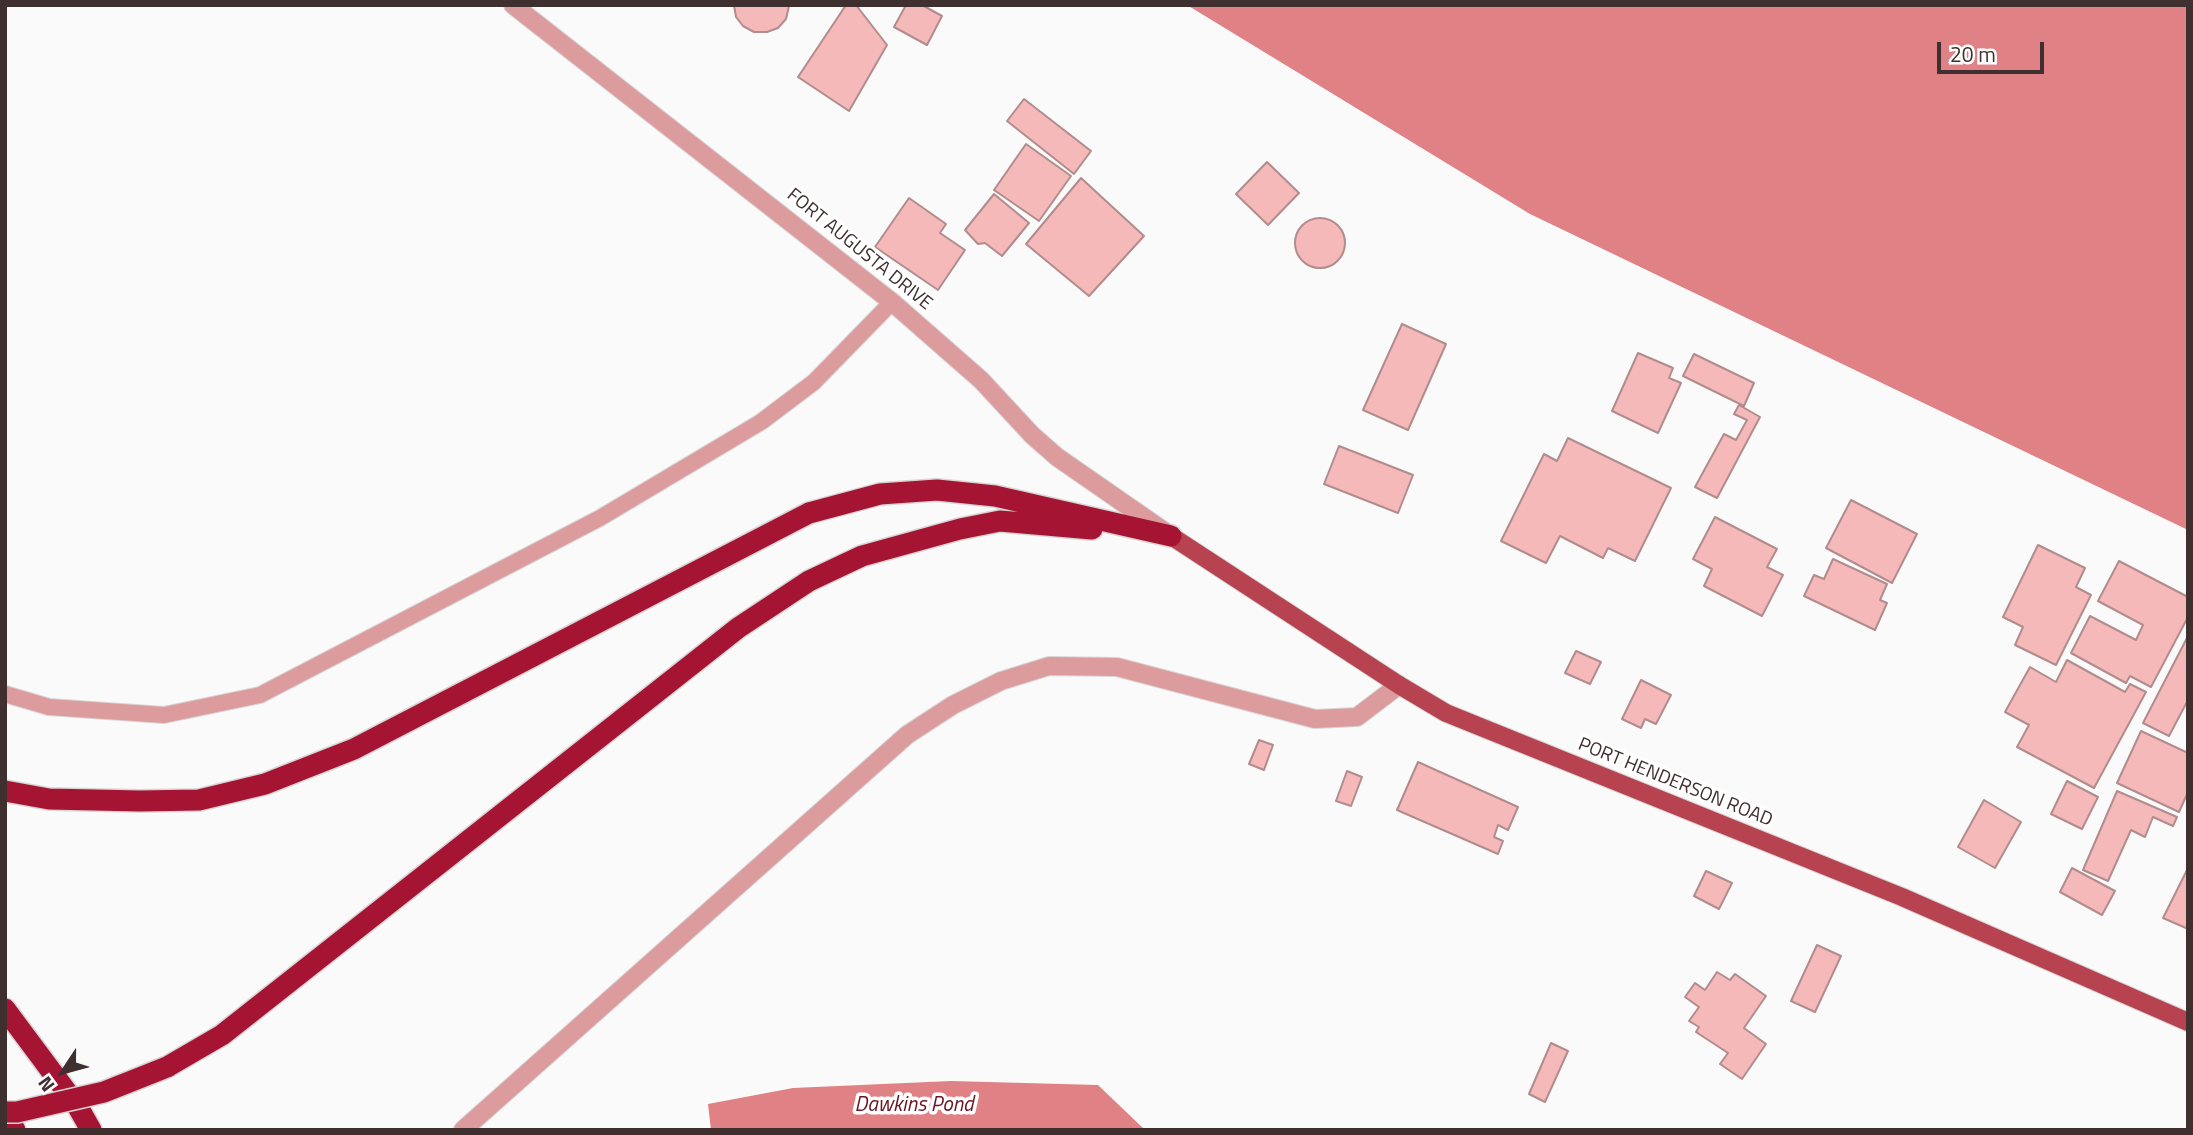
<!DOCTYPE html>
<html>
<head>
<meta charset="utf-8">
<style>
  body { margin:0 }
  #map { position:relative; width:2193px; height:1135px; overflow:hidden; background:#fafafa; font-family:"Titillium Web",sans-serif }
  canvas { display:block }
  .frame { position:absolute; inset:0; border:7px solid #3f2f2f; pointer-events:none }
  .north { position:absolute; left:28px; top:1037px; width:70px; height:70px; -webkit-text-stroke:5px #fff; paint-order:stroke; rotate:234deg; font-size:19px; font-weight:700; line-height:28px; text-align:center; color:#3f2f2f }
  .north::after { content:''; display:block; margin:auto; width:24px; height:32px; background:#3f2f2f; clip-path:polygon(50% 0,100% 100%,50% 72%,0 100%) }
  .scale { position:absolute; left:1937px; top:42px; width:107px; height:32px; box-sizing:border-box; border:4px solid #3f2f2f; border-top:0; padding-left:9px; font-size:21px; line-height:24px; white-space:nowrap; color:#3f2f2f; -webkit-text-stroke:5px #fff; paint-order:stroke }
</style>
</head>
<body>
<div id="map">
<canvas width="2193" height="1135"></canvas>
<div class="frame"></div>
<div class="north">N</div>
<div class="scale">20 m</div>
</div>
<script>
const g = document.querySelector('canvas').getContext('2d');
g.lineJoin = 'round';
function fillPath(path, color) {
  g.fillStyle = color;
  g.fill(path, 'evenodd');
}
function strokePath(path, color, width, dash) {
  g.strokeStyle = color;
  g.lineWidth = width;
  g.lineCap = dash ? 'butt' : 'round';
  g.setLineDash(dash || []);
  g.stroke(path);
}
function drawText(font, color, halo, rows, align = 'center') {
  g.font = font + ' "Titillium Web",sans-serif';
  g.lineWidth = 7;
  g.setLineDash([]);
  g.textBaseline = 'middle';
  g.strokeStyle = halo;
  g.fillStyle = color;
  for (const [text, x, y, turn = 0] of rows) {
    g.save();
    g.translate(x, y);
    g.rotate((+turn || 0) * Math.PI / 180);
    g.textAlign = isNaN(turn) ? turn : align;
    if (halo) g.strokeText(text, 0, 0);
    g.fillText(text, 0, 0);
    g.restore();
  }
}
fillPath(new Path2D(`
  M 1187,5 L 2188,5 L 2188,530 L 1530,214 Z
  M 951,1081 L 1098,1085 L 1145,1130 L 711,1130 L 708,1104 L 793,1088 Z`), '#df8185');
const building = new Path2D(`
  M 734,5 L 789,5 L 789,6 L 786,19 L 778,28 L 767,32 L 754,32 L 743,26 L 736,17 Z
  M 846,5 L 856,5 L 887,45 L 849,111 L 798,77 Z
  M 906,5 L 922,5 L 942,16 L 927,45 L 894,27 Z
  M 1024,99 L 1091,151 L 1074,174 L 1007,121 Z
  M 1026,144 L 1071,176 L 1039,221 L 994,190 Z
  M 1267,162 L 1299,193 L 1268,225 L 1236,194 Z
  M 1081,178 L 1144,236 L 1089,296 L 1026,244 Z
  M 994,194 L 1029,223 L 1002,256 L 985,243 L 978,244 L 965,230 Z
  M 909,198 L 946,224 L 940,233 L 965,250 L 938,290 L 875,247 Z
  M1295 243a25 25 0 1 1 50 0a25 25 0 1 1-50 0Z
  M 1402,324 L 1446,344 L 1408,430 L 1363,410 Z
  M 1638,353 L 1673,368 L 1669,378 L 1681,383 L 1658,433 L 1612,411 Z
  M 1694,354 L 1754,383 L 1744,406 L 1683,376 Z
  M 1739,405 L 1760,417 L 1717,498 L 1695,487 L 1724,434 L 1736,440 L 1747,420 L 1734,414 Z
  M 1568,438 L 1671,488 L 1635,561 L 1608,548 L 1603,558 L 1560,536 L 1546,563 L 1501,541 L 1544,454 L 1557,461 Z
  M 1339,446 L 1413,475 L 1398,513 L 1324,484 Z
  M 1851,500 L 1917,534 L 1892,583 L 1826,548 Z
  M 1715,517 L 1777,549 L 1767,567 L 1783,575 L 1762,616 L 1704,586 L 1712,569 L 1693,559 Z
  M 2038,545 L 2085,568 L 2076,587 L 2091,595 L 2056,665 L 2015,645 L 2023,627 L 2003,617 Z
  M 1833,559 L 1887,584 L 1880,600 L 1887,603 L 1875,630 L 1804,596 L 1814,575 L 1824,579 Z
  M 2119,561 L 2188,597 L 2188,617 L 2151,687 L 2130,676 L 2126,683 L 2071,653 L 2090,616 L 2136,640 L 2143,625 L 2098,601 Z
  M 2188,636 L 2188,700 L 2169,736 L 2143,723 Z
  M 1576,651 L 1601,662 L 1590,684 L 1565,673 Z
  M 2067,660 L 2125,692 L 2130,684 L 2146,692 L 2094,788 L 2017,747 L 2029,725 L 2005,712 L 2030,667 L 2056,682 Z
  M 1641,680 L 1671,695 L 1656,724 L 1645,719 L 1641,728 L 1622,719 Z
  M 2141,731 L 2188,753 L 2188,792 L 2179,812 L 2117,783 Z
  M 1259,740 L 1273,745 L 1264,770 L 1249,764 Z
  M 1418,762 L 1518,807 L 1508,830 L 1498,825 L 1494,837 L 1503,841 L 1498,854 L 1397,810 Z
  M 1347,771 L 1362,777 L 1351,806 L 1336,801 Z
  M 2067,781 L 2098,797 L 2082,829 L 2051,814 Z
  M 2117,791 L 2177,817 L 2173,826 L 2153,817 L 2145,837 L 2131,830 L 2108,881 L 2083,870 Z
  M 1984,800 L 2021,822 L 1995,868 L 1958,847 Z
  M 2072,868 L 2115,891 L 2102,915 L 2060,892 Z
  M 2188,868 L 2188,925 L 2186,928 L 2163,918 Z
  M 1706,871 L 1732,883 L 1719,909 L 1694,896 Z
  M 1817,945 L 1841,956 L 1815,1012 L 1791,1001 Z
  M 1717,972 L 1730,980 L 1735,974 L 1766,996 L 1744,1028 L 1766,1044 L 1742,1079 L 1720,1064 L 1728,1053 L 1696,1032 L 1699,1027 L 1689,1021 L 1699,1007 L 1685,997 L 1695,983 L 1705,990 Z
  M 1551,1043 L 1568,1051 L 1545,1102 L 1529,1094 Z`);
fillPath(building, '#f5b9ba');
strokePath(building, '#b28c8c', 2);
const service = new Path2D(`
  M 5,694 L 49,707 L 164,715 L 260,695 L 600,518 L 761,422 L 814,382 L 892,302`);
const minor = new Path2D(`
  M 513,5 L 892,302 L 981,380 L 1032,435 L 1057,457 L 1168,534
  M 463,1130 L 907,735 L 953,705 L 1001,681 L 1049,666 L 1117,667 L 1315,719 L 1357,717 L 1399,685`);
const primary = new Path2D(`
  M 1171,536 L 1399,685 L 1446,713 L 1902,897 L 2188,1022`);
const motorway = new Path2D(`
  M 5,791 L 49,799 L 140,801 L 199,800 L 265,784 L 354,749 L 809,513 L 880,494 L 937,490 L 995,496 L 1171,536
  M 5,1009 L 78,1107 L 91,1130
  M 167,1067 L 222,1035 L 738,628 L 809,581 L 862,556 L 960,529 L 1000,521 L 1092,529
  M 5,1117 L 15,1130`);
strokePath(service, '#d8d5d5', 18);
strokePath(minor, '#d8d5d5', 20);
strokePath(primary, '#d8d5d5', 20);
strokePath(motorway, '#d8d5d5', 24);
strokePath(service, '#dc9b9c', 16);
strokePath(minor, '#dc9b9c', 18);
strokePath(primary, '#b6434f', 18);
strokePath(motorway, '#a61433', 21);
const motorwayBridge = new Path2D(`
  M 5,1112 L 17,1112 L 104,1092 L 167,1067`);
strokePath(motorwayBridge, '#d8d5d5', 24, []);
strokePath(motorwayBridge, '#a61433', 21);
drawText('19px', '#3f2f2f', '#fff', [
  ["FORT AUGUSTA DRIVE",859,250,39],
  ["PORT HENDERSON ROAD",1675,783,22]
]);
drawText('italic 21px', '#6a1622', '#fff', [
  ["Dawkins Pond",914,1106]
]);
</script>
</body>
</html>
